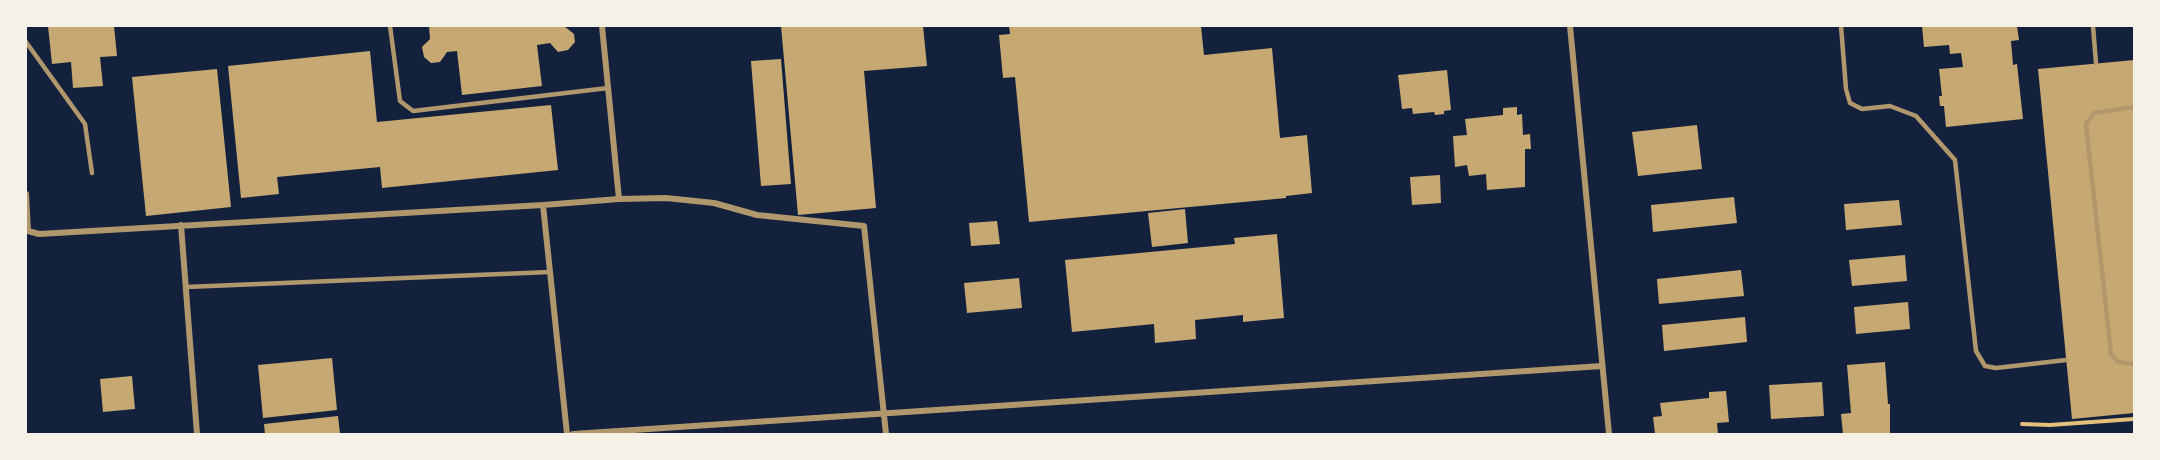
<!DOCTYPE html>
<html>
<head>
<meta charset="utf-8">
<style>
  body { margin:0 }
  #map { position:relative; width:2160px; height:460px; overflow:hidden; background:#14213d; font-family:Mulish,sans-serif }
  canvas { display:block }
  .frame { position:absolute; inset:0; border:27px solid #f6f1e7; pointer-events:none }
</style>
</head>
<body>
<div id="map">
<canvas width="2160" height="460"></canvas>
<div class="frame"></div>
</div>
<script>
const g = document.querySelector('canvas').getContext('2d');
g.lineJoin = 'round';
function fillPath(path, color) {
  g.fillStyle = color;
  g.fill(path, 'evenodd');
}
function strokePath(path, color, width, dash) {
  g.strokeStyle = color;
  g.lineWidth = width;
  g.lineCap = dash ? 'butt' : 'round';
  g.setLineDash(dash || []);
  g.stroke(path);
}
fillPath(new Path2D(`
  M 48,26 L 114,26 L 117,56 L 100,57 L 103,86 L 73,88 L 71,62 L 52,64 Z
  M 429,26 L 564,26 L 574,34 L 575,42 L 568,50 L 558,52 L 550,43 L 537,45 L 542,86 L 462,95 L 457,51 L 447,52 L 440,62 L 431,63 L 424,57 L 422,47 L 430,39 Z
  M 781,26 L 923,26 L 927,66 L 864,71 L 876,208 L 798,215 Z
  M 1009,26 L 1201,26 L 1204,55 L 1272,48 L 1280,138 L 1307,135 L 1312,193 L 1286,196 L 1286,198 L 1029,222 L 1015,77 L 1003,78 L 999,35 L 1010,34 Z
  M 1922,26 L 2017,26 L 2019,40 L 2011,41 L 2013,65 L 2017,64 L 2023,119 L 1946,127 L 1944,106 L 1940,106 L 1939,96 L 1942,96 L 1939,69 L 1963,67 L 1961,53 L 1950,54 L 1949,45 L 1924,47 Z
  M 370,51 L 377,122 L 551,105 L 558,170 L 382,188 L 380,167 L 277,177 L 279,194 L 241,198 L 228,66 Z
  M 781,59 L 791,184 L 761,186 L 751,61 Z
  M 2134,60 L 2134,413 L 2072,419 L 2038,69 Z
  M 217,69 L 231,207 L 146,216 L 132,77 Z
  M 1447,70 L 1451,110 L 1444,111 L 1444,114 L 1435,115 L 1434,112 L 1413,114 L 1412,108 L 1402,109 L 1398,75 Z
  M 1517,107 L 1517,115 L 1522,114 L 1523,135 L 1530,134 L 1531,149 L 1525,149 L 1525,187 L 1487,190 L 1486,174 L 1469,176 L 1467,165 L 1455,167 L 1453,136 L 1467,135 L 1465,119 L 1503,115 L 1503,108 Z
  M 1697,125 L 1702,169 L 1638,176 L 1632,132 Z
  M 1440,175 L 1441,203 L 1412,205 L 1410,177 Z
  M 1734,197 L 1737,223 L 1653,232 L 1651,205 Z
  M 1899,200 L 1902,225 L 1846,230 L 1844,204 Z
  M 1185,209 L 1188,243 L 1152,247 L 1148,213 Z
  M 997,221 L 1000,244 L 971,246 L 969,223 Z
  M 1277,234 L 1284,318 L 1243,322 L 1243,315 L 1195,320 L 1196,339 L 1155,343 L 1154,324 L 1072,332 L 1065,260 L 1235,244 L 1234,238 Z
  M 1905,255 L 1907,281 L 1852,286 L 1849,260 Z
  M 1741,270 L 1744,296 L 1659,304 L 1657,279 Z
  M 1019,278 L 1022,308 L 967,313 L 964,283 Z
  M 1908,302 L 1910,329 L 1856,334 L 1854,307 Z
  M 1745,317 L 1747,342 L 1664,351 L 1662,325 Z
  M 332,358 L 337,410 L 263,418 L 258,365 Z
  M 1885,362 L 1888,404 L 1890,404 L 1890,434 L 1843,434 L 1841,414 L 1851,413 L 1847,365 Z
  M 132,376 L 135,409 L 103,412 L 100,379 Z
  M 1822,382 L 1824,416 L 1771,419 L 1769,385 Z
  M 1726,391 L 1729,422 L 1717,423 L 1718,434 L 1655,434 L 1653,417 L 1662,416 L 1660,403 L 1709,398 L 1709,392 Z
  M 338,416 L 340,434 L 265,434 L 264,424 Z`), '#c6a872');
strokePath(new Path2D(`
  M 2022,424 L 2050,425 L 2134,419`), '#e5c07b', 4);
strokePath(new Path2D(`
  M 390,26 L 400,101 L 413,111 L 608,88
  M 1841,26 L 1846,89 L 1850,103 L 1862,109 L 1890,106 L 1916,116 L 1955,160 L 1976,351 L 1985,366 L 1996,368 L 2066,360
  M 2093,26 L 2096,63
  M 26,42 L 85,124 L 92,173
  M 2134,107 L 2094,113 L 2086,124 L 2111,354 L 2118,362 L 2134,364
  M 186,287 L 550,272`), '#b1986c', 4.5);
strokePath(new Path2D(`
  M 602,26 L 619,199
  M 1570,26 L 1609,434
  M 26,194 L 28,231 L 39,234 L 543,205 L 619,199 L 666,198 L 714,203 L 757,215 L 864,226 L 886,434
  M 543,205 L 567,434
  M 181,225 L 197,434
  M 573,434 L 1602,366`), '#b1986c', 6);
</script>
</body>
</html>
